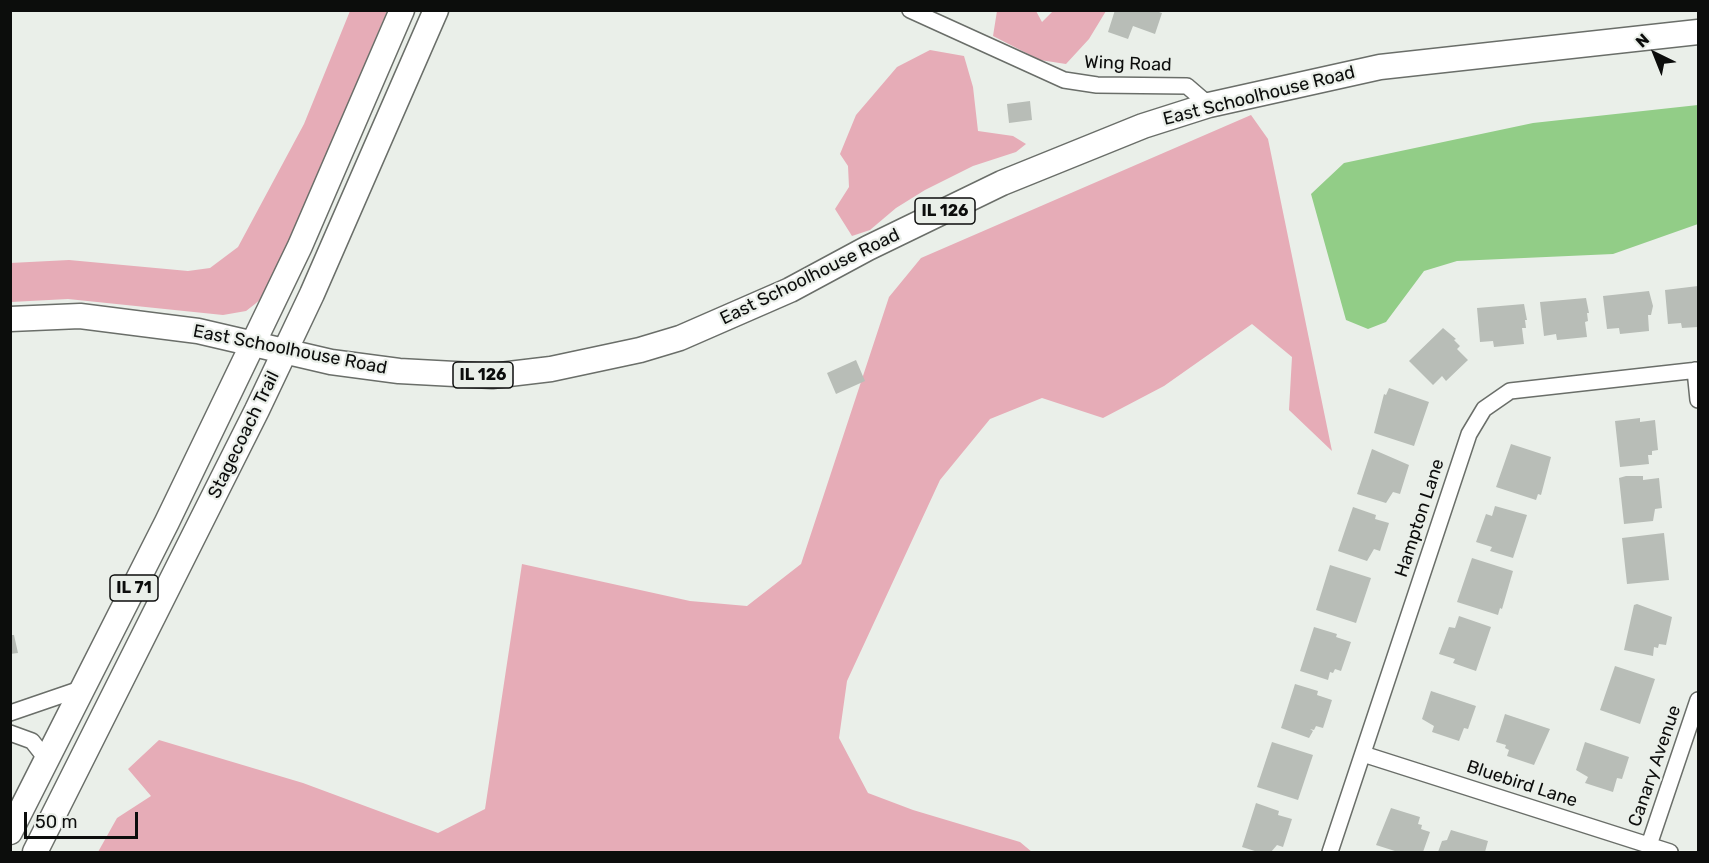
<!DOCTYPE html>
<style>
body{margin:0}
#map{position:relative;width:1709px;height:863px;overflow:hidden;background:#eaefe9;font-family:Rubik,sans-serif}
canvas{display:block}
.frame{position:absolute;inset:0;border:12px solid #0c0d0c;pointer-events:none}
.north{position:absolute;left:1625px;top:24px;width:60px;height:60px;-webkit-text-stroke:4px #eaefe9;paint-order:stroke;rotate:317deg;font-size:16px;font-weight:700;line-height:24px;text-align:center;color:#0c0d0c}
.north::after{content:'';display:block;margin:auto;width:21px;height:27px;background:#0c0d0c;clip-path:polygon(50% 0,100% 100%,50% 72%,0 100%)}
.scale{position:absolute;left:24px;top:812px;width:114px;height:27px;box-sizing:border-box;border:3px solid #0c0d0c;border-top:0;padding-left:8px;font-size:18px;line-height:21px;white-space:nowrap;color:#0c0d0c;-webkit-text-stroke:4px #eaefe9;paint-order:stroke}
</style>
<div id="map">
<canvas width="1709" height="863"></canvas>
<div class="frame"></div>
<div class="north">N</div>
<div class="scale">50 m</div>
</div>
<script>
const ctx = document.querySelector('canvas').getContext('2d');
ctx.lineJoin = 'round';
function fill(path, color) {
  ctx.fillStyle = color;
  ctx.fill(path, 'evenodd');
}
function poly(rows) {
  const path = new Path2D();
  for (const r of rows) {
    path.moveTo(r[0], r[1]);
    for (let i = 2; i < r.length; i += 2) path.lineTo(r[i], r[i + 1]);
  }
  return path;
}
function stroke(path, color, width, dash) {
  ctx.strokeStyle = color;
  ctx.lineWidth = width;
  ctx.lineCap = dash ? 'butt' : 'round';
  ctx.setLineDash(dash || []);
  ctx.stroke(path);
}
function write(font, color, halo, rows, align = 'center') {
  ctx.font = font + ' Rubik,sans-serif';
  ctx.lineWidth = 4.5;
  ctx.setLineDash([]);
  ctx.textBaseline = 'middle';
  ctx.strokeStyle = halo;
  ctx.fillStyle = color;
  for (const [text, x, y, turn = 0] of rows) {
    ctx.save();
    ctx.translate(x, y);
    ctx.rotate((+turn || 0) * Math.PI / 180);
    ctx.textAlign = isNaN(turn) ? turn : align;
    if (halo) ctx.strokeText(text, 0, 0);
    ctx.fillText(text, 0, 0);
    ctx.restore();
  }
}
fill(poly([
 [350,11,387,11,295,230,264,296,255,304,246,311,223,315,68,299,11,302,10,263,69,260,188,271,210,268,238,247,304,124],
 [997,11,1036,11,1042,22,1053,11,1106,11,1089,39,1066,64,1040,60,993,36],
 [930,50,964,56,973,87,978,131,1013,136,1026,144,1016,152,973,166,925,190,896,208,870,230,852,236,835,209,849,187,848,166,840,154,856,115,897,67],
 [1251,115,1268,139,1332,451,1289,410,1292,357,1252,324,1164,386,1103,418,1042,398,990,419,940,480,847,681,839,738,868,793,913,810,1020,842,1032,852,98,852,117,818,151,796,128,769,159,740,303,783,438,833,485,809,522,564,690,601,747,606,801,564,889,297,921,258]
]), '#e6acb7');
fill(poly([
 [1698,105,1698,224,1613,254,1457,261,1424,271,1386,322,1368,329,1346,320,1311,194,1344,163,1533,123]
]), '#92cd87');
fill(poly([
 [1115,10,1153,10,1162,13,1155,34,1133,26,1128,39,1108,32],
 [1030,101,1032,120,1009,123,1007,104],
 [1698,286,1698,327,1682,328,1681,323,1668,324,1665,290],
 [1649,291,1653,306,1651,315,1648,315,1649,331,1620,334,1619,328,1607,329,1603,296],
 [1586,298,1589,313,1587,313,1588,321,1585,322,1587,337,1557,340,1556,334,1544,336,1540,302],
 [1524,304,1527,320,1525,320,1526,328,1522,328,1524,344,1494,347,1493,341,1480,342,1477,308],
 [1443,328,1456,339,1454,340,1460,346,1457,349,1468,360,1446,381,1442,376,1433,385,1409,361],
 [856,360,865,381,836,394,827,373],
 [1389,388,1429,402,1414,446,1374,433,1384,394,1386,395],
 [1640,418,1640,422,1655,420,1658,450,1652,451,1652,455,1648,455,1649,464,1620,467,1615,421],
 [1511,444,1551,457,1541,495,1538,494,1536,500,1496,487],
 [1372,449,1409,465,1400,494,1393,492,1386,503,1357,494],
 [1626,476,1643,476,1643,480,1659,478,1662,508,1655,509,1653,521,1624,524,1619,478],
 [1495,506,1527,515,1513,558,1490,551,1492,547,1476,542,1486,514,1492,516],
 [1353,507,1376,515,1375,519,1389,523,1380,551,1374,549,1367,561,1338,551],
 [1664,533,1669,580,1627,584,1622,538],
 [1472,558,1513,571,1502,609,1500,608,1498,615,1457,602],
 [1330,565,1371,578,1356,623,1316,610],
 [1637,604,1672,617,1666,645,1659,644,1658,648,1654,647,1653,656,1624,650,1634,605],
 [1459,616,1491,627,1476,671,1453,663,1455,659,1439,654,1449,627,1455,628],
 [1314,627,1337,634,1336,637,1351,642,1341,671,1335,669,1333,673,1330,672,1328,680,1300,671],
 [10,635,14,635,18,653,10,654],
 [1615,666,1655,679,1640,724,1600,710],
 [1295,684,1318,691,1317,695,1332,700,1323,728,1316,726,1314,730,1310,729,1313,731,1309,738,1281,728],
 [1431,691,1476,706,1468,729,1464,728,1459,741,1432,732,1434,726,1422,719],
 [1505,714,1550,729,1534,765,1507,756,1509,750,1505,748,1506,745,1496,742],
 [1272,742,1313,755,1298,800,1257,787],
 [1585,742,1629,757,1622,779,1617,778,1613,792,1585,783,1588,777,1576,770],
 [1256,803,1279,811,1278,815,1292,819,1283,847,1277,845,1271,852,1258,852,1242,847],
 [1391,808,1420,817,1418,824,1422,825,1421,829,1430,832,1423,852,1398,852,1376,845],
 [1451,830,1488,841,1485,852,1438,852,1442,841,1447,840]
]), '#b8bdb7');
const minor = poly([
 [910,10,1064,80,1097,85,1187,86,1209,105],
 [1695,370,1698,400],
 [10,713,83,688],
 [10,733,32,741,47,760],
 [1363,754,1670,852],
 [1649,845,1698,700],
 [1330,852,1469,434,1484,409,1510,391,1698,370]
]);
const primary = poly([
 [10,319,80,316,198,331,331,362,399,371,492,376,551,369,640,350,680,338,790,290,868,248,1002,183,1143,126,1209,105,1380,67,1698,32],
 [10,832,167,522,300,246,402,10],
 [35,852,257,410,312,294,436,10]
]);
stroke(minor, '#6a6e69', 18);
stroke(primary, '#6a6e69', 27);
stroke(minor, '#fff', 15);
stroke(primary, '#fff', 24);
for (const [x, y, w] of [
 [945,211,60],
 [483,375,60],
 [134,588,48]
]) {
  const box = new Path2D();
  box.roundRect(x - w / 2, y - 13, w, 26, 4.5);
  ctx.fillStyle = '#eaefe9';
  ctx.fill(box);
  stroke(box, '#0c0d0c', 1.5);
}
write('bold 16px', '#0c0d0c', null, [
 ["IL 126",945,211],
 ["IL 126",483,375],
 ["IL 71",134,588]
]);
write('18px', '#0c0d0c', '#eaefe9', [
 ["Wing Road",1128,64,2],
 ["East Schoolhouse Road",1259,96,-14],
 ["East Schoolhouse Road",810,277,-26],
 ["East Schoolhouse Road",290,350,11],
 ["Stagecoach Trail",244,435,-64],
 ["Hampton Lane",1420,518,-72],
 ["Canary Avenue",1655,766,-71],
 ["Bluebird Lane",1522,784,18]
]);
</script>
